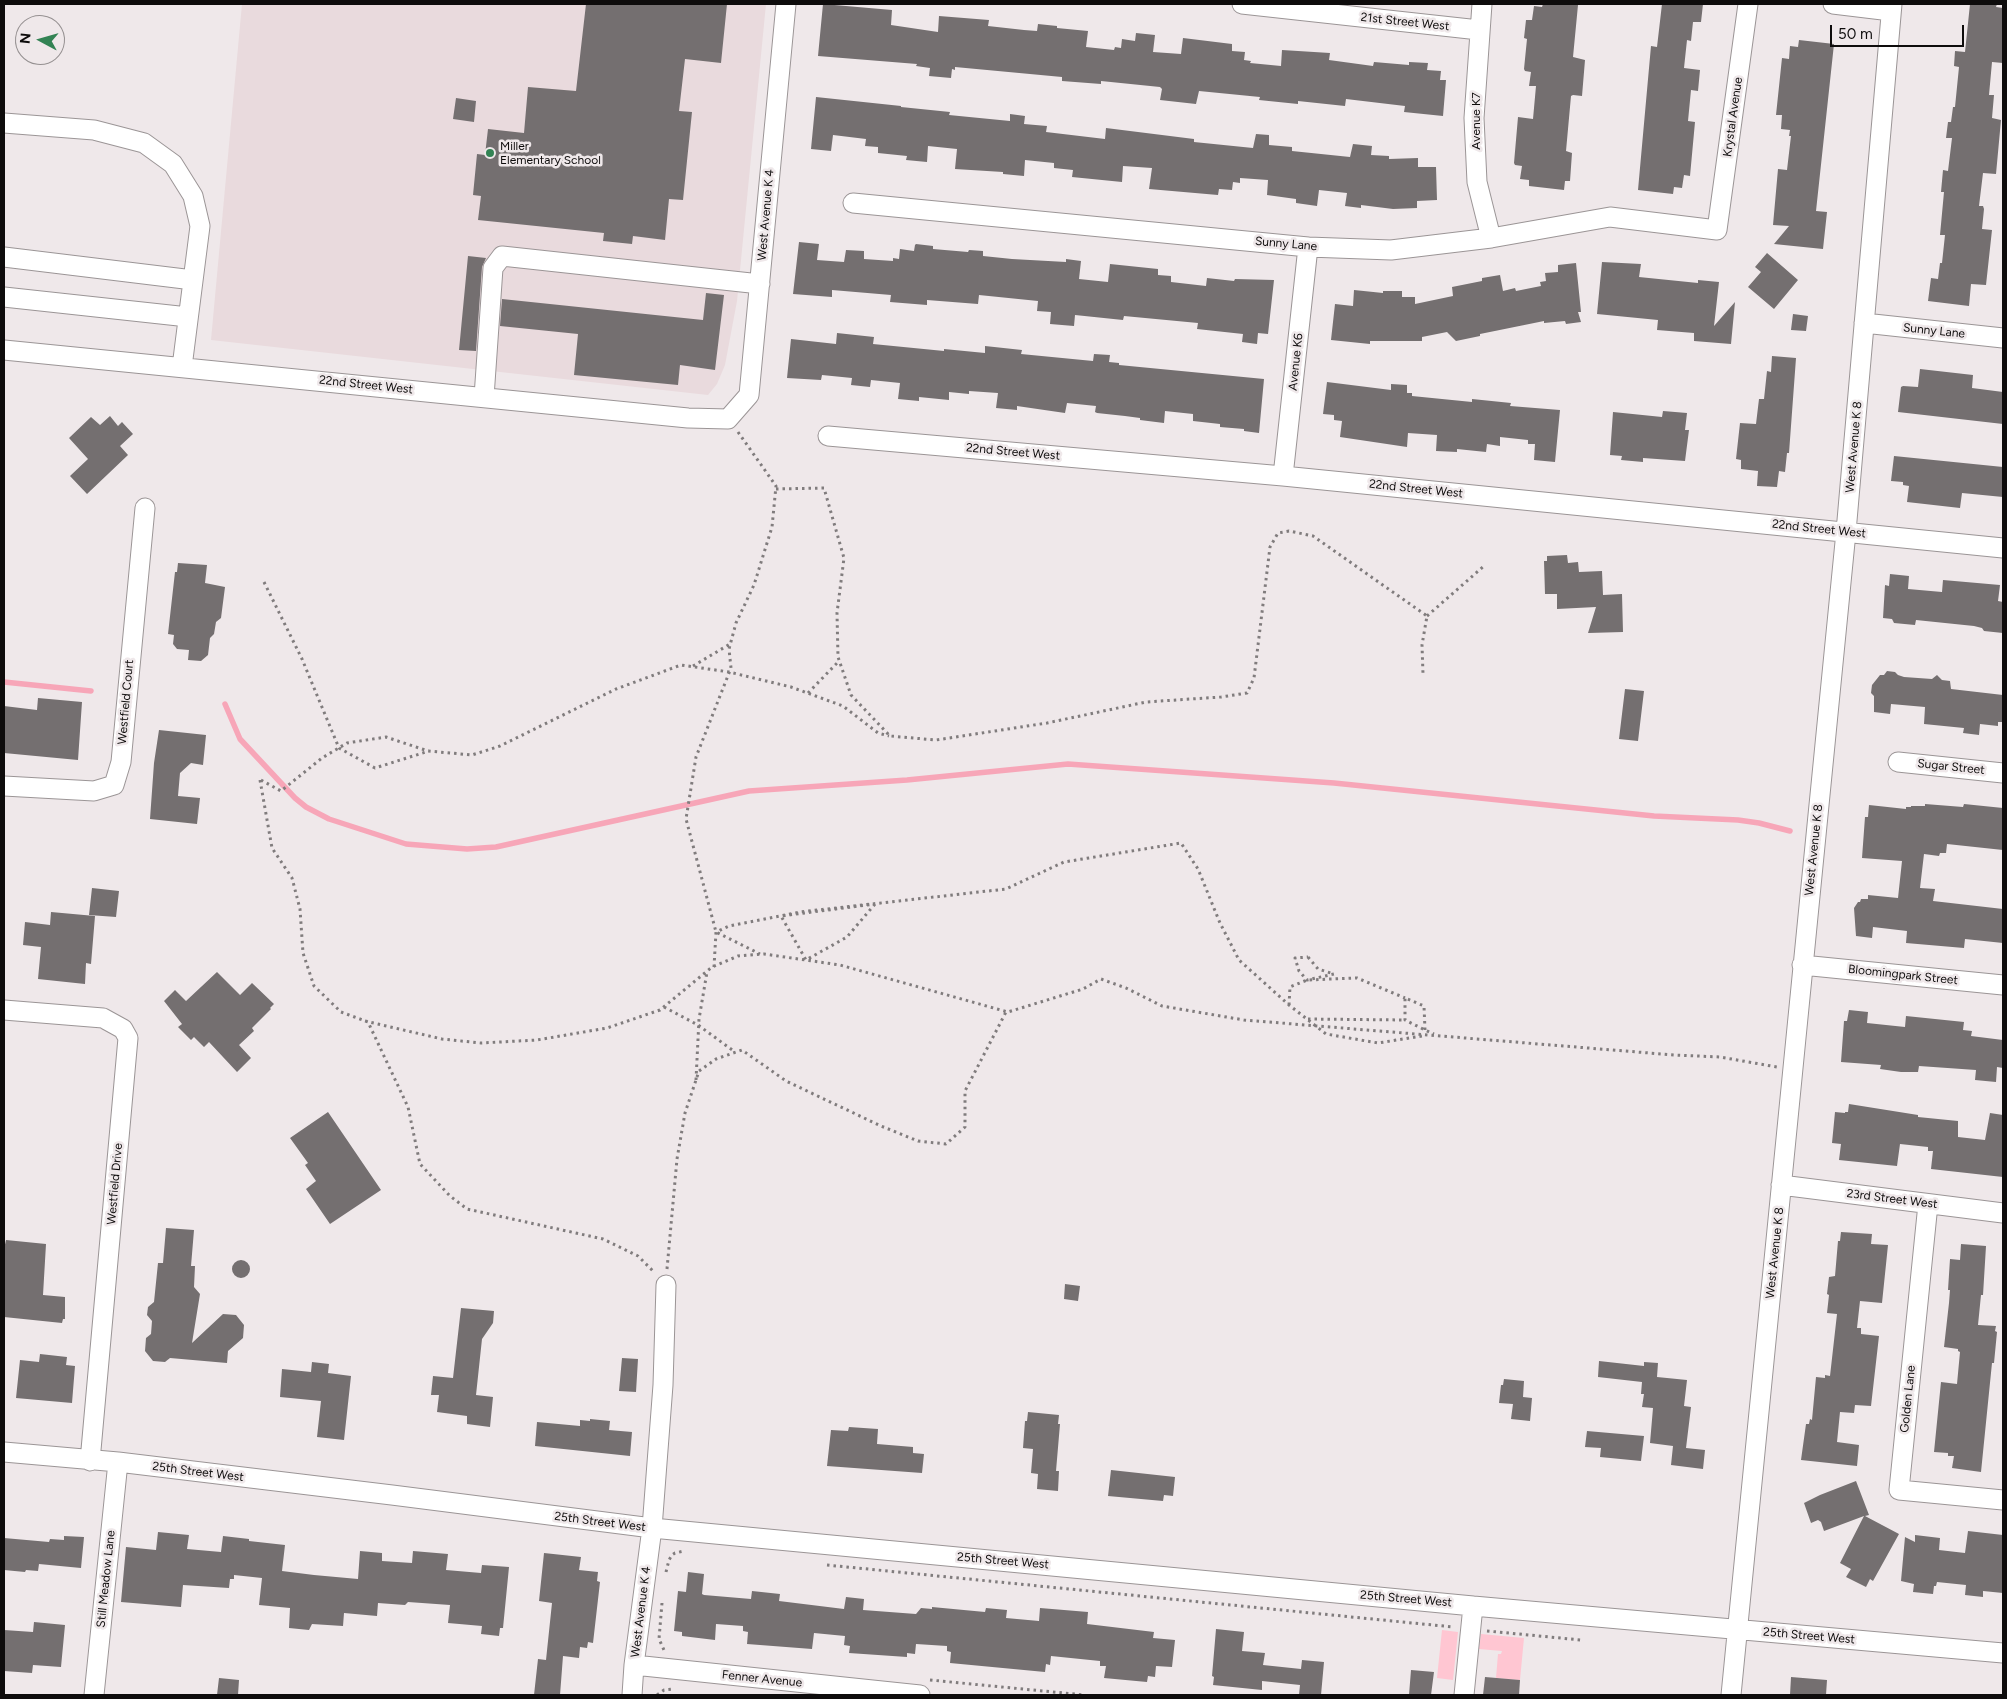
<!DOCTYPE html>
<style>
body{margin:0}
#map{position:relative;width:2007px;height:1699px;overflow:hidden;background:#efe8ea;font-family:Figtree,sans-serif}
canvas{display:block}
.frame{position:absolute;inset:0;border:5px solid #0e0c0c;pointer-events:none}
.north{position:absolute;left:15px;top:15px;width:50px;height:50px;box-sizing:border-box;background:#efe8ea;border:1px solid #959091;border-radius:50%;rotate:276deg;font-size:14px;font-weight:700;line-height:20px;text-align:center;color:#0e0c0c}
.north::after{content:'';display:block;margin:auto;width:18px;height:22px;background:#338354;clip-path:polygon(50% 0,100% 100%,50% 72%,0 100%)}
.scale{position:absolute;left:1830px;top:25px;width:134px;height:22px;box-sizing:border-box;border:2px solid #0e0c0c;border-top:0;padding-left:6px;font-size:15px;line-height:18px;white-space:nowrap;color:#0e0c0c;-webkit-text-stroke:4px #efe8ea;paint-order:stroke}
</style>
<div id="map">
<canvas width="2007" height="1699"></canvas>
<div class="frame"></div>
<div class="north">N</div>
<div class="scale">50 m</div>
</div>
<script>
const ctx = document.querySelector('canvas').getContext('2d');
ctx.lineJoin = 'round';
function fill(path, color) {
  ctx.fillStyle = color;
  ctx.fill(path, 'evenodd');
}
function poly(rows) {
  const path = new Path2D();
  for (const r of rows) {
    if (r.length === 3) {
      path.moveTo(r[0] + r[2], r[1]);
      path.arc(r[0], r[1], r[2], 0, 2 * Math.PI);
      continue;
    }
    path.moveTo(r[0], r[1]);
    for (let i = 2; i < r.length; i += 2) path.lineTo(r[i], r[i + 1]);
  }
  return path;
}
function stroke(path, color, width, dash) {
  ctx.strokeStyle = color;
  ctx.lineWidth = width;
  ctx.lineCap = dash ? 'butt' : 'round';
  ctx.setLineDash(dash || []);
  ctx.stroke(path);
}
function write(font, color, halo, rows, align = 'center') {
  ctx.font = font + ' Figtree,sans-serif';
  ctx.lineWidth = 5;
  ctx.setLineDash([]);
  ctx.textBaseline = 'middle';
  ctx.strokeStyle = halo;
  ctx.fillStyle = color;
  for (const [text, x, y, turn = 0] of rows) {
    ctx.save();
    ctx.translate(x, y);
    ctx.rotate((+turn || 0) * Math.PI / 180);
    ctx.textAlign = isNaN(turn) ? turn : align;
    if (halo) ctx.strokeText(text, 0, 0);
    ctx.fillText(text, 0, 0);
    ctx.restore();
  }
}
fill(poly([
 [242,4,766,4,737,301,725,365,717,384,708,395,211,340]
]), '#e9dadd');
fill(poly([
 [1442,1630,1458,1632,1453,1680,1437,1678],
 [1481,1634,1524,1638,1520,1680,1496,1678,1498,1654,1501,1654,1502,1651,1479,1649]
]), '#ffc6d2');
stroke(poly([
 [4,682,91,691],
 [225,704,240,739,295,798,306,807,329,819,406,844,467,849,496,847,749,791,907,780,1068,764,1334,783,1654,816,1738,820,1759,823,1790,831]
]), '#f7a6b8', 5.5);
fill(poly([
 [586,4,727,4,721,63,685,59,679,111,692,112,683,200,669,199,665,240,633,236,632,244,603,241,604,233,478,220,481,196,473,195,477,154,485,155,488,129,524,133,528,87,576,91],
 [823,4,892,10,891,25,938,32,939,16,989,20,988,26,1024,30,1037,31,1038,24,1057,26,1057,28,1088,31,1086,47,1114,50,1115,47,1121,48,1122,39,1135,41,1136,33,1155,35,1153,52,1181,54,1183,38,1232,44,1232,51,1245,52,1244,60,1251,61,1250,63,1281,66,1282,50,1330,53,1329,60,1373,66,1374,62,1409,65,1409,62,1428,63,1427,70,1441,71,1440,80,1446,80,1443,116,1404,112,1405,106,1346,99,1345,106,1298,101,1298,104,1259,100,1260,97,1199,91,1196,104,1160,100,1162,89,1160,87,1101,81,1101,84,1062,81,1062,77,955,67,955,70,952,69,951,78,929,76,930,68,916,66,917,64,818,56],
 [1543,4,1578,5,1573,57,1585,60,1582,96,1573,95,1571,96,1566,151,1572,153,1570,181,1565,181,1564,190,1529,186,1529,180,1520,179,1522,166,1515,165,1514,163,1518,117,1533,119,1536,86,1529,86,1531,72,1525,71,1524,69,1527,39,1524,38,1526,20,1532,20,1534,6,1542,7],
 [1662,4,1703,4,1701,22,1693,22,1691,41,1687,40,1684,68,1700,70,1698,91,1691,90,1688,121,1695,122,1690,176,1684,175,1682,188,1674,187,1673,194,1638,190,1651,46,1657,47],
 [1970,4,1997,4,1996,7,2003,8,2003,63,1992,62,1989,95,1994,95,1992,118,2001,120,1996,174,1983,173,1979,206,1983,206,1984,209,1982,229,1992,230,1986,285,1971,284,1969,306,1928,301,1931,278,1938,279,1940,263,1942,263,1945,235,1940,235,1944,192,1941,192,1943,170,1948,171,1952,138,1946,138,1948,122,1951,122,1953,107,1955,107,1959,67,1954,66,1955,51,1965,52],
 [1799,40,1834,44,1816,211,1827,212,1823,249,1774,244,1789,226,1773,225,1778,169,1787,170,1791,136,1789,136,1790,130,1781,129,1782,115,1776,115,1782,58,1789,59,1790,46,1798,47],
 [816,97,901,106,901,107,950,112,949,115,1010,121,1010,114,1025,116,1024,124,1047,126,1046,132,1105,139,1106,128,1194,139,1194,142,1253,148,1256,134,1269,135,1269,145,1292,147,1292,151,1350,157,1353,144,1372,146,1371,155,1389,156,1389,159,1418,158,1418,167,1436,167,1437,200,1417,201,1417,208,1393,209,1361,205,1361,208,1345,206,1347,193,1319,190,1317,206,1296,203,1296,199,1267,195,1268,180,1240,178,1240,183,1233,182,1232,190,1219,189,1218,195,1149,189,1152,168,1123,166,1122,182,1072,177,1073,170,1054,168,1054,163,1025,160,1024,176,1003,174,1003,172,955,169,957,149,928,146,927,162,906,160,907,156,878,153,878,147,865,146,866,139,833,135,831,151,811,149],
 [456,98,476,101,474,122,453,119],
 [799,242,819,244,817,260,844,262,846,250,864,251,864,259,893,261,893,258,899,259,900,249,914,251,915,245,916,244,933,246,933,249,968,252,969,250,983,251,983,256,1012,259,1066,262,1066,259,1081,261,1079,279,1108,282,1110,264,1158,269,1158,275,1171,276,1171,282,1206,286,1207,278,1234,281,1235,279,1274,280,1268,334,1258,333,1257,344,1242,342,1243,334,1197,329,1198,323,1124,316,1123,320,1075,315,1074,326,1050,324,1051,312,1037,311,1038,301,979,295,978,304,927,300,927,305,890,302,891,295,832,290,832,297,793,294],
 [1767,253,1798,280,1774,309,1748,287,1761,272,1755,267],
 [468,256,486,258,482,267,476,351,459,350],
 [1602,262,1641,264,1639,277,1698,283,1698,280,1719,282,1714,326,1735,302,1731,344,1694,341,1694,333,1657,330,1658,320,1597,314],
 [1576,263,1581,312,1578,312,1581,322,1566,324,1565,321,1544,323,1544,321,1480,334,1480,336,1456,341,1447,332,1422,337,1422,341,1370,341,1370,344,1331,340,1335,304,1353,306,1354,290,1383,293,1383,291,1402,291,1402,297,1415,297,1415,304,1453,296,1452,287,1482,281,1482,278,1500,275,1503,291,1515,288,1516,291,1541,286,1540,282,1546,281,1545,273,1558,272,1558,265],
 [706,293,724,295,715,370,680,365,678,385,574,375,578,334,500,326,502,299,703,320],
 [1793,314,1808,316,1806,331,1791,330],
 [837,333,874,337,873,344,944,351,944,349,985,353,985,346,1022,350,1021,354,1093,361,1094,354,1110,355,1109,362,1119,363,1119,365,1264,379,1259,433,1244,431,1244,429,1220,427,1220,424,1193,421,1193,414,1165,411,1164,423,1140,420,1140,418,1125,416,1097,413,1095,412,1096,406,1067,403,1065,413,1017,406,1017,410,996,408,998,393,969,391,969,394,949,392,949,400,919,397,919,401,898,399,900,383,871,380,870,387,851,385,852,378,822,375,821,380,787,378,791,339,836,344],
 [1772,356,1796,358,1789,453,1787,453,1785,472,1779,471,1777,487,1757,486,1758,471,1741,469,1741,460,1736,459,1740,423,1756,424,1759,399,1764,399,1767,371,1771,372],
 [1920,369,1973,375,1972,388,2003,392,2003,424,1898,412,1901,387,1903,386,1918,387],
 [1327,382,1391,390,1391,384,1407,385,1407,393,1412,393,1412,396,1472,402,1472,399,1511,403,1510,406,1560,410,1555,462,1534,460,1535,444,1528,444,1528,440,1500,437,1500,446,1487,444,1486,452,1457,449,1457,452,1436,451,1437,435,1408,433,1407,447,1340,437,1342,421,1334,420,1334,415,1323,414],
 [1663,411,1687,413,1685,430,1689,430,1685,461,1643,458,1643,462,1621,460,1622,456,1610,455,1613,412,1662,417],
 [110,416,118,426,122,422,133,434,120,446,128,455,87,494,70,476,88,459,69,438,91,417,100,425],
 [1894,456,2003,467,2003,497,1962,493,1960,508,1907,502,1909,486,1903,485,1903,482,1891,481],
 [1567,555,1568,563,1578,562,1579,572,1602,571,1603,595,1622,594,1623,632,1588,633,1596,607,1557,609,1557,594,1545,594,1544,561,1547,561,1547,556],
 [178,563,207,565,205,583,225,587,221,618,216,622,214,634,210,638,208,655,201,661,188,660,189,650,177,649,173,644,174,635,168,634,175,572,177,572],
 [1890,574,1909,576,1908,589,1942,592,1943,580,2000,585,1998,601,2003,602,2003,633,1984,631,1982,628,1974,626,1916,620,1915,625,1894,623,1892,619,1883,618,1885,585,1889,586],
 [1887,671,1895,672,1898,675,1904,677,1932,679,1937,675,1942,680,1950,681,1951,689,2003,695,2003,722,1998,722,1998,726,1980,724,1979,735,1963,733,1964,728,1924,724,1925,707,1891,704,1890,714,1874,712,1874,696,1871,693,1872,685,1880,675,1884,675],
 [1625,689,1644,691,1638,741,1619,739],
 [38,698,82,702,78,760,4,753,4,706,37,710],
 [159,730,206,735,203,765,191,763,180,773,178,796,200,798,197,824,150,819,154,763],
 [1925,804,1963,807,1964,804,2003,808,2003,850,1947,844,1946,853,1940,853,1939,856,1924,854,1920,888,1935,889,1933,901,2003,909,2003,943,1965,939,1964,948,1906,943,1907,931,1873,927,1872,938,1856,936,1854,908,1858,902,1860,902,1861,899,1868,899,1868,895,1898,898,1902,861,1862,858,1865,817,1868,817,1869,805,1906,809,1906,807,1911,807,1911,806,1925,806],
 [92,888,119,891,116,917,89,915],
 [51,912,95,916,91,964,86,963,85,984,38,979,41,947,23,945,25,922,50,925],
 [217,972,240,995,252,983,274,1004,270,1008,271,1009,252,1028,254,1031,239,1045,251,1058,237,1072,209,1042,204,1047,194,1037,191,1040,178,1027,182,1024,164,1001,175,990,186,1001],
 [1849,1010,1868,1012,1867,1023,1905,1027,1906,1016,1964,1022,1963,1030,1972,1031,1971,1036,2003,1040,2003,1068,1997,1067,1996,1082,1975,1080,1976,1070,1919,1066,1918,1072,1901,1072,1880,1069,1881,1065,1841,1062,1844,1021,1847,1021],
 [1849,1104,1918,1115,1918,1117,1958,1121,1958,1137,1985,1140,1990,1113,2003,1115,2003,1177,1931,1169,1933,1151,1928,1151,1928,1147,1900,1144,1897,1166,1839,1160,1841,1144,1832,1143,1835,1112,1845,1113,1845,1112,1848,1112],
 [328,1112,381,1190,330,1224,306,1189,316,1181,305,1165,308,1163,290,1138],
 [166,1228,194,1230,191,1266,195,1266,194,1287,200,1294,192,1343,223,1314,236,1315,244,1325,243,1338,228,1351,227,1363,170,1358,165,1362,153,1361,145,1351,146,1338,151,1334,152,1321,147,1315,148,1307,154,1302,158,1263,163,1263],
 [1841,1232,1872,1234,1871,1244,1888,1245,1882,1303,1860,1301,1857,1328,1861,1328,1861,1334,1879,1336,1871,1406,1855,1405,1854,1413,1840,1412,1837,1442,1859,1445,1857,1466,1801,1460,1806,1424,1809,1424,1810,1419,1812,1420,1816,1377,1825,1378,1825,1375,1830,1376,1837,1314,1827,1313,1829,1295,1827,1294,1829,1277,1835,1276,1838,1241,1840,1241],
 [6,1240,46,1244,43,1295,65,1297,65,1319,63,1319,62,1323,4,1317,4,1249],
 [1961,1244,1986,1246,1983,1295,1981,1295,1978,1325,1996,1326,1995,1331,1997,1332,1994,1363,1992,1363,1981,1472,1952,1468,1954,1456,1948,1456,1948,1453,1934,1452,1941,1382,1957,1384,1960,1352,1958,1351,1958,1349,1944,1347,1949,1303,1950,1290,1948,1290,1950,1259,1960,1260],
 [241,1269,9],
 [1065,1284,1080,1286,1078,1301,1064,1299],
 [461,1308,494,1311,493,1323,482,1339,476,1395,493,1397,490,1427,467,1424,467,1416,437,1412,439,1395,431,1395,433,1376,453,1378],
 [40,1354,67,1357,66,1365,75,1366,72,1403,16,1398,20,1360,39,1362],
 [622,1358,638,1359,636,1392,619,1391],
 [1599,1361,1644,1366,1644,1362,1658,1363,1657,1377,1687,1380,1684,1406,1691,1407,1686,1448,1705,1450,1703,1469,1671,1465,1673,1446,1650,1443,1653,1408,1642,1407,1644,1394,1641,1394,1642,1382,1598,1377],
 [312,1362,329,1364,328,1373,351,1376,344,1440,317,1437,321,1401,280,1397,282,1369,311,1372],
 [1504,1379,1524,1381,1523,1397,1532,1398,1530,1421,1511,1419,1513,1404,1499,1403,1501,1385,1503,1385],
 [1028,1412,1059,1415,1058,1424,1060,1424,1056,1471,1059,1471,1058,1491,1037,1489,1038,1474,1031,1473,1033,1449,1023,1448,1025,1421,1027,1421],
 [590,1419,610,1421,609,1430,632,1432,630,1456,535,1446,537,1422,580,1426,580,1420,590,1421],
 [849,1427,878,1429,877,1444,913,1447,913,1453,924,1454,922,1473,827,1466,831,1430,848,1431],
 [1587,1431,1644,1436,1641,1461,1600,1457,1601,1448,1585,1447],
 [1111,1470,1175,1477,1173,1496,1164,1495,1163,1501,1108,1496],
 [1856,1481,1869,1515,1865,1516,1899,1534,1873,1581,1870,1579,1866,1587,1846,1577,1851,1569,1840,1563,1864,1516,1824,1531,1821,1522,1818,1520,1811,1523,1804,1503,1820,1495],
 [1968,1531,2003,1535,2003,1593,1983,1591,1983,1597,1965,1595,1966,1585,1937,1582,1936,1586,1934,1586,1933,1594,1913,1592,1914,1584,1901,1581,1905,1537,1915,1542,1915,1535,1940,1538,1939,1550,1965,1553],
 [158,1532,189,1535,187,1549,221,1552,223,1536,249,1539,249,1541,285,1545,282,1571,314,1575,358,1579,360,1551,382,1553,382,1561,412,1563,413,1551,448,1554,446,1570,481,1573,482,1565,509,1567,503,1628,500,1628,499,1636,481,1634,482,1626,448,1623,450,1605,408,1602,405,1605,378,1603,377,1616,344,1613,343,1626,312,1624,309,1630,289,1628,290,1608,259,1605,262,1578,234,1575,234,1579,230,1579,229,1588,183,1585,181,1607,121,1602,126,1547,156,1550],
 [64,1536,84,1537,81,1568,39,1564,38,1571,26,1570,25,1572,4,1570,4,1538,49,1542,50,1539,64,1540],
 [544,1553,581,1557,579,1570,598,1572,597,1581,600,1582,593,1643,588,1642,587,1648,580,1647,579,1658,563,1656,560,1695,534,1695,538,1659,546,1660,552,1603,539,1601],
 [688,1572,704,1574,702,1594,704,1595,751,1599,752,1591,780,1594,779,1601,844,1609,846,1597,864,1599,863,1610,916,1614,921,1608,932,1609,932,1607,985,1612,986,1608,1007,1610,1006,1618,1039,1621,1040,1608,1088,1612,1087,1624,1154,1632,1153,1638,1175,1640,1172,1667,1156,1666,1155,1677,1148,1676,1147,1682,1104,1678,1106,1666,1100,1666,1100,1661,1051,1656,1050,1665,1046,1664,1045,1672,950,1663,951,1652,947,1651,947,1646,916,1644,915,1654,907,1653,907,1657,849,1653,850,1646,844,1645,845,1636,814,1633,812,1649,747,1644,748,1632,743,1631,743,1626,716,1624,715,1640,682,1636,682,1632,674,1631,678,1591,686,1592],
 [34,1622,65,1625,61,1667,33,1665,32,1673,4,1671,4,1630,33,1632],
 [1216,1629,1244,1632,1242,1651,1265,1653,1263,1665,1301,1669,1302,1660,1324,1662,1321,1695,1299,1695,1300,1685,1262,1681,1262,1690,1213,1685,1214,1677,1212,1676],
 [1411,1670,1434,1672,1431,1695,1409,1695],
 [1485,1677,1520,1680,1519,1695,1483,1695],
 [1791,1677,1827,1680,1826,1695,1790,1695],
 [219,1678,239,1680,238,1695,217,1695]
]), '#746f70');
const minor = poly([
 [1242,4,1479,30],
 [1482,4,1474,118,1477,182,1491,238],
 [1833,4,1891,11],
 [4,123,94,130,144,143,173,164,193,196,200,226,182,367],
 [853,203,1308,247,1391,250,1491,238,1610,217,1717,230,1748,4],
 [4,257,193,280],
 [4,297,188,317],
 [1864,323,2003,338],
 [4,350,688,418,728,419,749,395,786,4],
 [484,397,493,268,502,256,760,284],
 [828,436,1283,476,2003,548],
 [1283,476,1308,247],
 [1898,762,2003,773],
 [4,786,94,791,114,785,121,762,145,508],
 [1802,965,2003,985],
 [4,1010,103,1018,123,1029,128,1038,90,1461],
 [1781,1185,2003,1213],
 [1928,1204,1899,1490,2003,1500],
 [4,1452,118,1462,392,1495,652,1528,1473,1606,2003,1653],
 [634,1665,920,1695],
 [94,1695,118,1462],
 [632,1695,634,1665,652,1528,663,1385,666,1285],
 [1464,1695,1473,1606],
 [1731,1695,1846,532,1892,4]
]);
stroke(minor, '#9b9596', 21);
stroke(poly([
 [738,432,776,486,772,527,754,585,736,623,729,649,731,668,696,757,686,819,716,932,760,954],
 [776,489,824,488,844,558,837,613,838,657,851,695,890,736,936,740,1047,723,1146,702,1221,697,1247,693,1254,678,1270,547,1278,533,1289,531,1313,536,1427,616,1422,645,1423,674],
 [264,582,302,659,339,748,375,768,429,751],
 [1427,616,1484,566],
 [693,666,730,644],
 [808,693,839,661],
 [260,780,272,848,292,878,300,909,303,953,314,986,341,1012,368,1022,408,1107,420,1164,450,1196,467,1209,603,1239,638,1256,655,1273],
 [261,780,281,791,322,758,347,743,386,737,428,751,472,755,500,746,616,689,681,665,729,672,791,687,843,706,878,733,889,736],
 [875,904,847,937,806,960,781,916,875,904],
 [1308,957,1318,969,1334,974,1307,980,1299,971,1295,958,1308,957],
 [714,967,716,932,729,926,800,912,1006,889,1064,862,1181,843,1198,869,1220,923,1239,960,1289,1005,1326,1034,1378,1043,1422,1036],
 [1289,1005,1290,987,1307,980,1357,978,1405,998],
 [664,1007,698,1025,735,1052],
 [1308,1019,1405,1020],
 [365,1021,442,1039,481,1043,537,1040,607,1028,660,1010,712,967,738,956,764,954,840,965,1008,1012,1083,989,1101,979,1126,988,1162,1006,1244,1020,1674,1055,1720,1057,1777,1067],
 [1425,1030,1424,1006,1405,998,1405,1020,1425,1030,1434,1034],
 [696,1080,699,1019,707,972],
 [667,1269,677,1159,685,1113,699,1071,716,1059,742,1050,786,1081,881,1126,918,1141,946,1144,965,1127,965,1091,1006,1012],
 [827,1565,1453,1627],
 [666,1572,669,1560,672,1555,675,1553,684,1551],
 [662,1603,659,1639,664,1650],
 [1487,1631,1581,1640],
 [930,1680,1085,1695],
 [657,1695,664,1690,674,1689]
]), '#807c7d', 3, [2.5, 4]);
stroke(minor, '#fff', 19);
for (const [x, y, r, color] of [
 [490,153,5,"#338354"]
]) {
  const dot = new Path2D();
  dot.arc(x, y, r, 0, 2 * Math.PI);
  ctx.fillStyle = color;
  ctx.fill(dot);
  stroke(dot, '#efe8ea', 2);
}
write('12px', '#0e0c0c', '#efe8ea', [
 ["21st Street West",1405,22,6],
 ["Krystal Avenue",1733,117,-82],
 ["Avenue K7",1476,121,-90],
 ["West Avenue K 4",766,215,-85],
 ["Sunny Lane",1286,244,5],
 ["Sunny Lane",1934,331,6],
 ["Avenue K6",1296,362,-84],
 ["22nd Street West",366,385,6],
 ["West Avenue K 8",1854,447,-85],
 ["22nd Street West",1013,452,5],
 ["22nd Street West",1416,489,6],
 ["22nd Street West",1819,529,6],
 ["Westfield Court",126,702,-85],
 ["Sugar Street",1951,767,6],
 ["West Avenue K 8",1814,850,-84],
 ["Bloomingpark Street",1903,975,6],
 ["Westfield Drive",115,1184,-85],
 ["23rd Street West",1892,1199,7],
 ["West Avenue K 8",1775,1253,-84],
 ["Golden Lane",1908,1399,-84],
 ["25th Street West",198,1472,7],
 ["25th Street West",600,1522,7],
 ["25th Street West",1003,1561,5],
 ["Still Meadow Lane",106,1579,-84],
 ["25th Street West",1406,1599,5],
 ["West Avenue K 4",641,1612,-83],
 ["25th Street West",1809,1636,5],
 ["Fenner Avenue",762,1679,6]
]);
write('12px', '#0e0c0c', '#efe8ea', [
 ["Miller",500,146],
 ["Elementary School",500,160]
], 'left');
</script>
